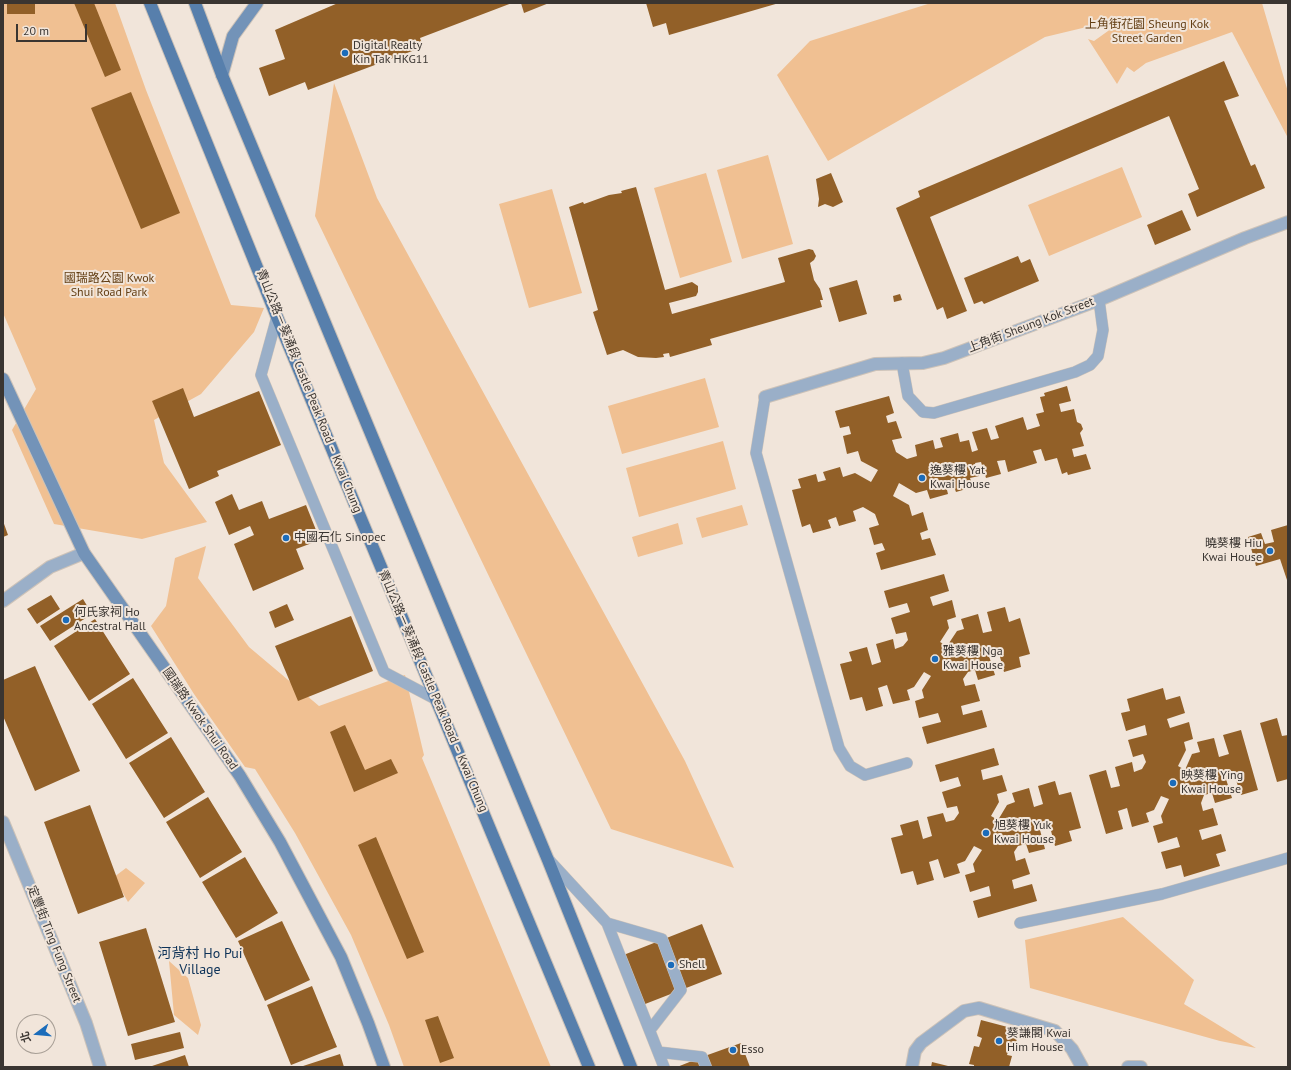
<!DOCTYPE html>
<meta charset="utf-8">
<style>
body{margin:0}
#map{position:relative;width:1291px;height:1070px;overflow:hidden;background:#f1e5da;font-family:"PT Sans","Noto Sans TC",sans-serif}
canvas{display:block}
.frame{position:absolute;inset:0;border:4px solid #3a3531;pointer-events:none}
.north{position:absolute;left:16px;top:1014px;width:40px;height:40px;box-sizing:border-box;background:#f1e5da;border:1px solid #a89f96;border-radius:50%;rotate:254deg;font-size:11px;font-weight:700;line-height:16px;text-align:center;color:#3a3531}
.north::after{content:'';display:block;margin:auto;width:14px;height:18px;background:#1b6cba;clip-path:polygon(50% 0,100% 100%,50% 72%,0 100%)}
.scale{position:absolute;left:16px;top:24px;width:71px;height:18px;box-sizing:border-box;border:2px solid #3a3531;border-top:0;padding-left:5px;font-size:12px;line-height:14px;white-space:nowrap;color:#3a3531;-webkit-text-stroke:3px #f1e5da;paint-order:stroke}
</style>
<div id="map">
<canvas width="1291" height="1070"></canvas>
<div class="frame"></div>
<div class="north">北</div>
<div class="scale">20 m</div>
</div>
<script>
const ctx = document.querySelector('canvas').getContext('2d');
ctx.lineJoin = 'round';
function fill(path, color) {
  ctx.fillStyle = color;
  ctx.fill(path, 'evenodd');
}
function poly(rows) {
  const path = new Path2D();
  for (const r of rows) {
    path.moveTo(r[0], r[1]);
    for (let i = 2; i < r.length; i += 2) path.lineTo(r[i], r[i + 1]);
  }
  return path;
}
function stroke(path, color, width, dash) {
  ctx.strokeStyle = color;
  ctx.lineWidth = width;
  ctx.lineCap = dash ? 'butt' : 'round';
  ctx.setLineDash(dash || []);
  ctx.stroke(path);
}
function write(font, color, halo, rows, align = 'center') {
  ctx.font = font + ' "PT Sans","Noto Sans TC",sans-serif';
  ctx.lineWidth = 4;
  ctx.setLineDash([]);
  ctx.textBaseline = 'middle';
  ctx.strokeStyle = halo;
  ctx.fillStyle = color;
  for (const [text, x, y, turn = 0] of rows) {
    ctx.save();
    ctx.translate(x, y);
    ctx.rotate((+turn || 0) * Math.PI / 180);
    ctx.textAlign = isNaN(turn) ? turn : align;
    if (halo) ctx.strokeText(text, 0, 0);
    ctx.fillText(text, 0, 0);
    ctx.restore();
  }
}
fill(poly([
 [3,3,115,3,146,90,231,305,264,308,254,332,201,394,154,420,164,463,207,522,142,539,54,524,12,430,36,389,3,313],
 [931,3,1262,3,1288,92,1288,138,1232,32,1146,63,1134,72,1127,67,1117,84,1088,39,1094,41,1108,31,1120,19,1045,37,828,161,777,75,810,41],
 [334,83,377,198,685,761,734,868,611,829,315,216],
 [768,155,793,244,742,259,717,170],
 [1122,167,1142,217,1049,256,1028,205],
 [706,173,732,262,680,278,654,188],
 [552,189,582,293,529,308,499,204],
 [705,378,719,427,622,454,608,406],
 [723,441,736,489,639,517,626,468],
 [742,505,748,525,702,538,696,518],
 [678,523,683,544,638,557,632,537],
 [206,546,198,578,249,647,319,706,405,675,424,755,422,758,551,1067,404,1067,389,1025,351,935,295,833,255,769,245,767,194,694,151,626,166,606,175,558],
 [126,868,145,883,128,902,114,877],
 [1123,917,1194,980,1184,1004,1256,1048,1220,1041,1030,988,1025,940],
 [169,961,188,978,201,1025,198,1035,174,1015]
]), '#f0c092');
fill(poly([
 [7,3,35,3,35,14,7,14],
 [74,3,94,3,121,70,105,77],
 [338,3,512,3,420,38,423,47,308,90,305,82,269,96,259,68,285,59,275,30],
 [521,3,549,3,524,13],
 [646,3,779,3,669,35,666,23,653,27],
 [1224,61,1239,96,1224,101,1251,166,1255,164,1265,188,1197,217,1188,194,1199,189,1169,116,930,217,967,311,947,319,943,307,937,310,896,208,920,197,918,191],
 [131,92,180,213,141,229,91,108],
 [831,173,843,202,833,207,825,204,818,207,819,199,816,179],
 [636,187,665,290,692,282,698,286,698,292,696,296,669,303,672,314,785,282,778,258,809,249,813,250,816,256,814,260,810,263,814,280,820,289,823,300,820,300,822,307,710,339,712,345,670,357,669,353,663,354,664,357,656,358,638,357,623,350,607,355,593,312,598,310,569,207,583,202,584,204,609,195,622,193,621,191],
 [1182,210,1191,230,1155,245,1147,225],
 [1018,256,1021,263,1030,259,1039,281,984,304,982,301,974,304,964,278],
 [857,280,867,314,839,322,829,288],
 [900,294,902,300,894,302,893,296],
 [1067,386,1071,401,1059,404,1061,412,1074,409,1077,422,1081,424,1083,429,1080,433,1084,446,1072,449,1074,457,1086,454,1091,469,1068,475,1067,472,1062,474,1057,458,1045,461,1041,449,1033,451,1037,463,1008,472,1005,460,997,461,1001,474,986,478,981,462,975,463,979,476,970,478,973,487,956,492,953,484,946,486,948,494,930,499,927,490,916,493,899,483,893,496,909,505,912,516,923,512,928,530,920,533,922,540,930,538,936,555,881,570,876,553,885,550,882,543,874,545,869,528,879,525,875,514,863,507,853,511,856,521,839,526,836,517,828,520,831,528,813,533,810,524,802,527,792,490,801,488,798,479,816,474,818,482,826,480,823,472,840,467,843,477,855,473,871,482,878,470,861,461,858,451,847,454,843,436,851,434,849,426,840,428,835,411,889,396,894,413,886,416,888,423,896,421,902,438,892,440,896,452,907,459,917,456,915,445,933,440,935,449,943,447,940,438,958,433,960,442,969,440,972,452,978,450,972,432,987,428,991,440,999,438,995,426,1023,417,1027,430,1040,426,1036,414,1044,412,1040,397,1045,396,1044,393],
 [183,388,194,417,259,391,281,445,217,471,219,476,189,489,152,401],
 [232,494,239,510,262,501,269,519,306,505,320,540,296,549,304,569,253,591,234,544,254,535,250,526,229,535,215,502],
 [3,521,8,535,3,537],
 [1288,525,1288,580,1287,580,1280,559,1256,566,1248,537,1261,533,1265,544,1274,542,1271,530],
 [944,574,949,591,930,597,933,606,952,600,956,617,947,620,949,628,940,642,947,646,957,631,964,629,961,619,978,614,983,633,992,631,987,612,1005,607,1009,622,1020,618,1030,654,1019,657,1021,667,1004,672,999,653,989,656,995,675,978,680,975,670,968,672,963,679,965,686,975,684,980,701,961,706,963,715,982,710,987,727,927,744,922,727,941,722,938,713,919,718,915,701,924,698,922,690,931,676,924,672,914,687,907,690,910,700,893,704,887,685,878,688,883,706,866,711,862,697,850,700,840,664,852,661,849,652,867,647,872,665,881,662,876,644,893,639,895,649,903,646,908,640,906,632,896,634,891,618,910,612,907,603,889,608,884,591],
 [51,595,60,609,37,624,27,609],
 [83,599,92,614,50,641,40,626],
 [287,604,294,620,275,628,269,612],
 [351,616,373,671,298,701,275,646],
 [95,619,130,674,89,701,54,646],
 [35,666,80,771,35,791,3,716,3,680],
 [133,678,168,733,126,759,92,704],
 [1163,688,1166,700,1180,696,1185,713,1167,719,1170,728,1189,722,1193,739,1184,742,1186,750,1178,766,1185,770,1192,754,1200,752,1197,742,1214,738,1219,757,1229,754,1223,735,1241,730,1258,790,1241,795,1235,777,1226,779,1232,798,1215,803,1212,793,1204,795,1201,803,1203,811,1213,808,1218,825,1199,830,1202,840,1221,834,1226,851,1216,854,1220,866,1184,877,1181,865,1166,869,1161,852,1180,847,1177,837,1158,843,1153,826,1163,823,1161,816,1169,799,1161,796,1154,810,1146,813,1149,822,1132,827,1127,808,1118,811,1123,829,1106,834,1089,775,1106,770,1111,788,1120,786,1115,767,1132,762,1134,772,1142,769,1146,762,1143,754,1133,757,1128,740,1147,735,1145,725,1126,731,1121,713,1130,711,1127,699],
 [1277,718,1282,736,1288,735,1288,779,1277,782,1260,723],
 [345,725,365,770,391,759,398,773,354,792,330,732],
 [171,737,205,792,164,818,129,763],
 [994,748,999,765,981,770,983,780,1002,775,1007,791,997,794,999,802,991,816,998,820,1007,805,1015,802,1012,793,1029,788,1034,807,1043,804,1038,786,1055,781,1059,795,1071,792,1081,828,1069,831,1072,841,1055,846,1050,827,1040,830,1045,849,1029,853,1026,844,1018,846,1014,852,1016,861,1025,858,1030,874,1012,880,1014,889,1032,884,1037,901,978,918,973,901,991,896,989,886,970,892,965,875,975,872,973,864,982,850,974,846,965,861,957,864,960,873,944,878,938,859,929,862,934,880,917,885,913,871,901,874,891,838,903,835,900,825,918,820,923,839,932,836,927,817,943,813,946,822,954,820,959,813,957,806,947,808,942,792,961,786,958,777,940,782,935,765],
 [208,797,242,852,200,878,166,822],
 [90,805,124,897,78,914,44,822],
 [376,837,424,952,407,959,358,845],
 [245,857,278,913,236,938,202,882],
 [282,921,310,980,265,1001,238,941],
 [702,924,722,974,640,1006,621,956],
 [146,928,175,1022,128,1036,99,942],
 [312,986,337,1047,291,1065,267,1005],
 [438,1016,454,1058,440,1063,425,1020],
 [981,1020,1019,1030,1015,1047,1010,1045,1007,1055,1012,1056,1009,1067,974,1067,974,1065,969,1064,974,1046,979,1047,982,1038,977,1036],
 [180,1032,184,1048,135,1060,131,1044],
 [741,1043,750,1067,677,1067,702,1057],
 [340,1054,344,1067,300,1067],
 [185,1055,189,1067,149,1067],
 [932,1062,948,1066,948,1067,931,1067]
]), '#926028');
const lane = poly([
 [277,317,261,375,384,672,437,700],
 [902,363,908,396,923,412,934,413,1075,372,1090,365,1098,356,1103,330,1099,300],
 [765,397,756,453,839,748,850,766,865,775,907,763],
 [549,860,607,923,664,1067],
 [607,923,662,939,681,990,650,1030],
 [1020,923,1162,894,1288,858],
 [658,1052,702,1057,706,1067]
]);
const street = poly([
 [765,397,875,364,923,363,944,358,1099,300,1245,238,1288,222],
 [3,601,50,567,84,553],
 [3,822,86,1023,100,1067],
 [912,1067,915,1051,921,1043,964,1011,979,1008,1055,1031,1072,1049,1082,1067],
 [1128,1067,1141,1067]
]);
const secondary = poly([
 [222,75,233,36,257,3],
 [3,379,84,553,240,776,280,842,341,957,368,1023,384,1067]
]);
const primary = poly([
 [150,3,277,317,589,1067],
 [195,3,222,75,548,860,631,1067]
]);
stroke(lane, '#ccc2b8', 12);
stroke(street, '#ccc2b8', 14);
stroke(secondary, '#ccc2b8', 14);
stroke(primary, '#ccc2b8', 14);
stroke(lane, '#9aafc8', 11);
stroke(street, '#9aafc8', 12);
stroke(secondary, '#7393b8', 12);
stroke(primary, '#577fac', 12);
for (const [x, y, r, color] of [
 [345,53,4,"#1b6cba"],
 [922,478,4,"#1b6cba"],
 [286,538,4,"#1b6cba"],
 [1270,551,4,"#1b6cba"],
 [66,620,4,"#1b6cba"],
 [935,659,4,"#1b6cba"],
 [1173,783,4,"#1b6cba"],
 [986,833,4,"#1b6cba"],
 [671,965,4,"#1b6cba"],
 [999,1041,4,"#1b6cba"],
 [733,1050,4,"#1b6cba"]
]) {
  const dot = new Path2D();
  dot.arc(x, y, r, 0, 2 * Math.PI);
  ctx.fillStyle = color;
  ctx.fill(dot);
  stroke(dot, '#f1e5da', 1.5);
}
write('12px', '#623d12', '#f1e5da', [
 ["上角街花園 Sheung Kok",1147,25],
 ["Street Garden",1147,39],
 ["國瑞路公園 Kwok",109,279],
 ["Shui Road Park",109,293]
]);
write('12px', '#3a3531', '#f1e5da', [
 ["Digital Realty",353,46],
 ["Kin Tak HKG11",353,60],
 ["逸葵樓 Yat",930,471],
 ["Kwai House",930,485],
 ["中國石化 Sinopec",294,538],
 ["曉葵樓 Hiu",1262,544,"right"],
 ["Kwai House",1262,558,"right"],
 ["何氏家祠 Ho",74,613],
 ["Ancestral Hall",74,627],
 ["雅葵樓 Nga",943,652],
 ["Kwai House",943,666],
 ["映葵樓 Ying",1181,776],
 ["Kwai House",1181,790],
 ["旭葵樓 Yuk",994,826],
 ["Kwai House",994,840],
 ["Shell",679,965],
 ["葵謙閣 Kwai",1007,1034],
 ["Him House",1007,1048],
 ["Esso",741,1050]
], 'left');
write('12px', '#3a3531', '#f1e5da', [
 ["上角街 Sheung Kok Street",1031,325,-21],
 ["青山公路－葵涌段 Castle Peak Road – Kwai Chung",309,391,68],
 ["青山公路－葵涌段 Castle Peak Road – Kwai Chung",433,691,67],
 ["國瑞路 Kwok Shui Road",200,719,55],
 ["定豐街 Ting Fung Street",54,944,68]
]);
write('14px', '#0d3258', '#f1e5da', [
 ["河背村 Ho Pui",200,954],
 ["Village",200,970]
]);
</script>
